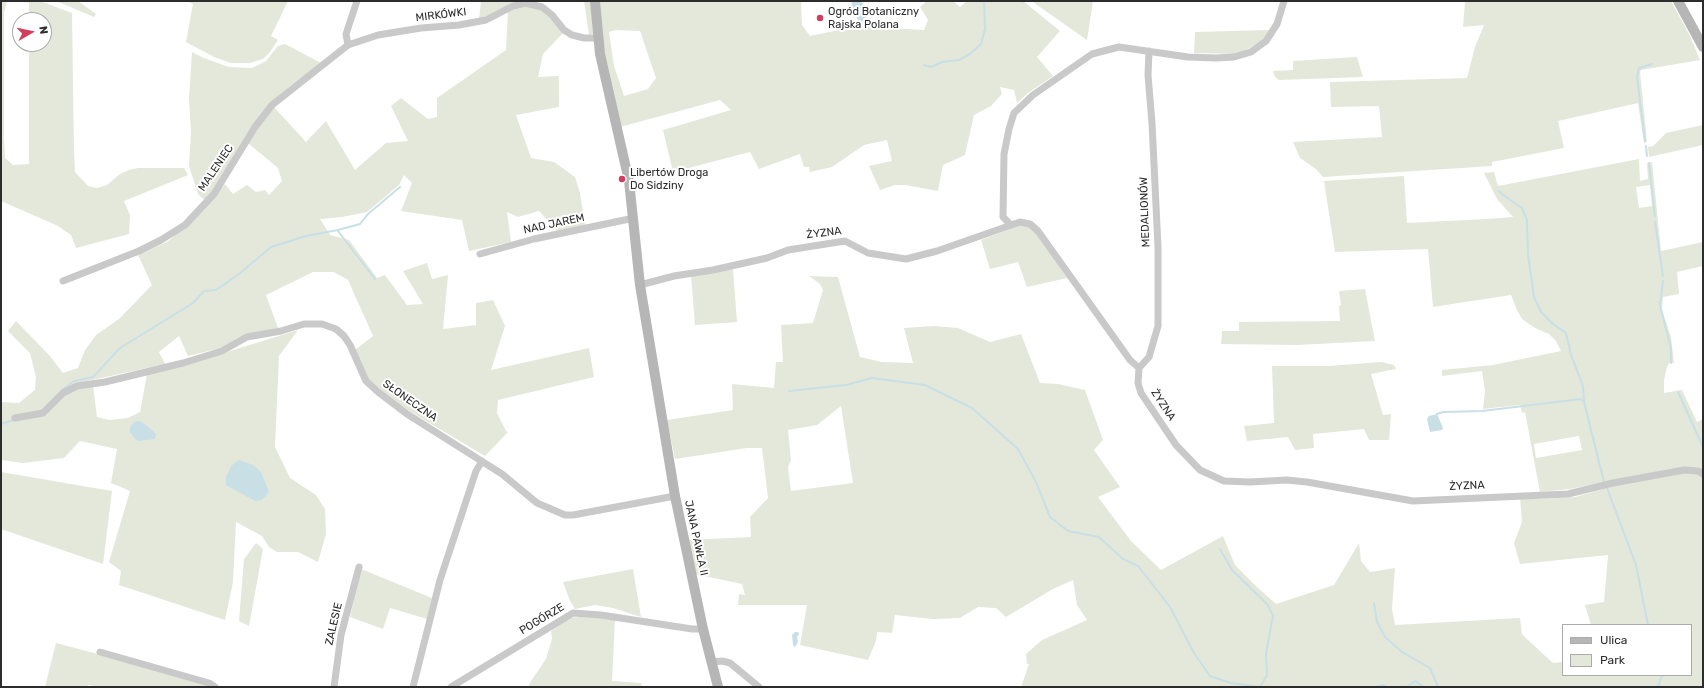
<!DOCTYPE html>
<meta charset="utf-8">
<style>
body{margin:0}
#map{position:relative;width:1704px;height:688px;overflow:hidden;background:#fff;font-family:Rubik,sans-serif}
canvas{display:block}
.frame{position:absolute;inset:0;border:2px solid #2c2c2c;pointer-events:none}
.legend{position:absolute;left:1562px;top:624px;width:130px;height:52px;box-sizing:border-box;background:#fff;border:1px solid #ababab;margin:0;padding:5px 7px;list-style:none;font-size:12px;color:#2c2c2c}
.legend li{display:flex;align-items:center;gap:8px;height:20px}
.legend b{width:20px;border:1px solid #ababab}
.north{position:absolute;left:12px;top:12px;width:40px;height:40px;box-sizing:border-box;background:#fff;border:1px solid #ababab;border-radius:50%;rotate:81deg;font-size:11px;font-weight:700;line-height:16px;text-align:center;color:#2c2c2c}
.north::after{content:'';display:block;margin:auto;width:14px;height:18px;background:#d13f5f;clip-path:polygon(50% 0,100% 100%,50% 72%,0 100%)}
</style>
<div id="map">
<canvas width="1704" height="688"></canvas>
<div class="frame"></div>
<ul class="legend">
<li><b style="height:5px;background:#b6b6b6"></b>Ulica</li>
<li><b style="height:11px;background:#e4e8da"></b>Park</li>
</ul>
<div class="north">N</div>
</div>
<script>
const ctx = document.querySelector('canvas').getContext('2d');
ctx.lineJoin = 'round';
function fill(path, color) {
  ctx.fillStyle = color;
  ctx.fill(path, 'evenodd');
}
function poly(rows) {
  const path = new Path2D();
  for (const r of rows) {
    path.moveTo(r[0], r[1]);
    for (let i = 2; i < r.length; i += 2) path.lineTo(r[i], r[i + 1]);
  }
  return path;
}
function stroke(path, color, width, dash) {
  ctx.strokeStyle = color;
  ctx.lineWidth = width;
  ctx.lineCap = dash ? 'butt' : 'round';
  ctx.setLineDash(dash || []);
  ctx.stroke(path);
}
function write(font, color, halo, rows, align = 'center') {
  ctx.font = font + ' Rubik,sans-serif';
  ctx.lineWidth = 4;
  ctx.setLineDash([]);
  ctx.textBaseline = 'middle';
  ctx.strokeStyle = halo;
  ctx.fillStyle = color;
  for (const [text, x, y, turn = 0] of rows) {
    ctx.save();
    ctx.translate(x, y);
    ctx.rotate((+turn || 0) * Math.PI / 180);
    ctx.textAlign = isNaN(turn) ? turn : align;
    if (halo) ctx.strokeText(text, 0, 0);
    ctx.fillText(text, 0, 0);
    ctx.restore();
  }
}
fill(poly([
 [1,1,7,1,4,13,4,137,5,158,13,165,29,164,29,44,44,44,44,20,29,20,29,3,24,1,40,1,72,13,74,151,75,172,88,186,97,188,107,185,120,174,129,170,138,168,184,168,188,175,124,201,130,215,129,234,76,248,71,235,58,226,1,201],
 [56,1,78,1,96,14,94,17],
 [187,1,288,1,271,36,278,40,270,52,263,59,250,63,231,63,214,57,186,42,193,4],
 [481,1,515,1,494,13,479,19],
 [584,1,591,1,593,34,589,35],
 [598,1,801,1,802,25,810,36,844,29,850,26,924,30,928,20,920,7,927,1,953,1,960,7,967,1,1023,1,1060,31,1037,57,1053,76,1028,93,1017,103,1014,90,1000,87,1002,94,991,106,974,115,965,155,943,165,938,191,905,185,895,185,880,190,869,166,892,161,887,140,864,145,832,167,810,172,809,167,804,167,800,154,759,169,750,152,673,172,663,130,731,110,720,100,620,127,606,66],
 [616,30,640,31,656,78,648,89,624,96,614,66,609,32],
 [1032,1,1093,1,1087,40,1037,5],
 [1465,1,1671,1,1690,36,1700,60,1641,70,1640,72,1647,142,1644,143,1638,103,1558,121,1564,148,1492,162,1492,166,1323,177,1316,169,1300,158,1293,142,1382,137,1379,106,1331,107,1330,82,1467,78,1475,47,1484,25,1463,27],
 [525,6,540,8,550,16,563,33,543,54,538,77,559,76,559,107,516,115,531,158,554,162,575,177,580,193,585,225,557,231,539,211,518,217,507,212,511,242,469,251,462,220,401,211,412,183,404,175,399,185,367,212,342,217,320,219,330,235,349,240,377,278,385,275,407,305,423,304,403,271,427,263,432,279,448,275,443,329,476,325,476,303,493,300,505,326,491,370,589,348,594,377,498,400,497,413,506,431,508,432,485,456,384,396,369,380,355,350,373,336,348,280,334,272,313,272,266,295,278,328,246,335,221,348,188,356,179,336,159,352,165,364,74,384,63,390,42,412,14,418,15,419,43,415,63,395,77,388,93,385,97,417,109,420,128,418,140,412,147,374,185,365,298,330,279,356,275,447,290,478,316,495,325,509,326,534,318,562,298,552,277,552,269,547,262,536,236,522,233,582,225,620,119,585,121,571,109,562,130,491,111,483,117,449,80,441,64,458,23,463,1,460,1,402,19,403,35,390,36,377,30,353,8,331,16,321,50,356,63,373,78,368,85,350,96,335,119,319,152,285,138,255,167,242,193,220,225,184,233,194,247,185,256,192,265,190,269,195,282,181,278,168,248,143,273,106,306,142,326,121,355,170,386,143,408,141,391,106,401,98,428,119,437,117,437,98,506,50,508,11],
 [1269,30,1262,41,1243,52,1233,54,1194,53,1195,32],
 [285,44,321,63,290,86,274,101,216,189,204,200,198,194,189,166,191,133,189,98,192,52,204,58,229,67,252,68,266,61,278,46],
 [1357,57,1363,77,1279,80,1275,77,1273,71,1293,70,1293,61],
 [1703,125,1703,145,1649,157,1648,147,1653,146,1666,133],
 [1639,159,1640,181,1648,179,1647,163,1652,162,1661,251,1703,242,1703,266,1677,272,1679,294,1663,297,1662,310,1671,337,1674,363,1669,363,1667,367,1664,380,1664,393,1682,390,1697,422,1703,419,1703,470,1688,467,1670,469,1570,489,1540,492,1525,412,1522,413,1520,405,1483,409,1485,391,1482,371,1442,376,1442,370,1493,365,1561,351,1556,341,1549,334,1535,328,1522,319,1517,310,1511,295,1433,307,1428,249,1335,252,1324,181,1404,176,1407,223,1487,219,1513,217,1497,199,1484,173,1494,172,1498,186],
 [1650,185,1652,206,1639,208,1636,187],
 [1579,436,1582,450,1536,458,1534,444],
 [1021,225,1029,227,1036,232,1067,278,1027,287,1018,262,990,269,981,240],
 [733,269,737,322,695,325,691,275],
 [809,276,838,277,860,357,882,362,913,363,904,328,934,326,958,328,990,342,1021,334,1040,383,1058,384,1085,390,1103,440,1094,450,1120,487,1098,497,1131,541,1161,570,1223,536,1235,565,1257,587,1276,604,1334,585,1359,543,1361,561,1370,572,1395,568,1392,609,1395,625,1520,618,1522,634,1528,640,1553,663,1563,662,1563,675,1691,675,1691,625,1591,625,1585,605,1604,602,1608,555,1520,564,1514,543,1522,522,1520,498,1541,499,1575,497,1629,482,1683,472,1703,475,1703,687,1021,687,1029,664,1027,664,1026,654,1042,640,1087,620,1077,605,1073,580,1053,589,1006,617,996,608,978,607,960,618,933,619,895,615,892,633,877,632,876,641,868,660,800,645,807,605,738,605,739,594,745,595,742,584,695,574,689,540,751,537,750,517,768,498,762,448,747,448,675,459,667,420,733,410,732,384,774,388,776,362,783,362,781,325,813,323,823,290,820,284],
 [841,406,853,483,791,491,788,467,791,460,788,430,817,425],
 [1365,289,1375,341,1297,345,1221,344,1222,331,1239,331,1239,322,1340,321,1339,306,1341,305,1339,291],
 [1381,362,1394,365,1396,369,1371,374,1383,415,1391,414,1389,440,1369,440,1364,429,1313,434,1314,448,1295,450,1288,437,1247,441,1244,426,1274,423,1272,366,1329,366],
 [1,472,112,491,103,564,1,529],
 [256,543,263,549,249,626,239,621,244,559],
 [361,569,432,598,427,619,390,608,383,629,350,617],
 [633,569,641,617,613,608,595,605,575,609,570,601,563,582],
 [592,615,615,620,612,681,641,683,642,687,530,687,529,684,546,659,552,639,551,631,569,618],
 [56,643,170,673,213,687,99,687,88,685,87,687,45,687]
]), '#e4e8da');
fill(poly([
 [861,1,867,12,865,20,859,22,851,7,852,2],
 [1437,414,1443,428,1442,430,1430,432,1427,419,1429,416],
 [137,421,142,422,152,430,156,434,155,439,139,441,135,439,130,432,130,428,133,423],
 [239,460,253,465,261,472,269,492,262,500,255,501,226,485,226,477,231,466],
 [795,632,798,632,799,634,797,637,798,642,795,647,793,645,792,635]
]), '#c8dfe6');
stroke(poly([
 [1021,1,1024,2],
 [924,65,931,67,942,62,959,60,970,54,981,44,985,29,984,1],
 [1645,141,1637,77,1639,68,1652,64],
 [1646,146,1647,156],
 [1649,163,1655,217],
 [1499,191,1503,195,1522,208,1527,220,1528,255,1534,297,1541,312,1553,324,1566,333,1571,355,1583,386,1584,402,1604,482],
 [1655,222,1663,276],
 [338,231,375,279],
 [1663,281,1660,305,1671,349,1671,363],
 [62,390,74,381,93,377,120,348,193,303,204,291,216,290,239,274,271,247,306,236,338,230,360,224,368,214,400,187],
 [789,391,846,385,872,378,925,385,972,408,1018,449,1036,482,1050,517,1068,531,1099,537,1123,559,1138,566,1170,607,1194,653,1210,676,1231,683,1259,687],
 [1678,392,1703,447],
 [1437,414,1443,412,1482,411,1581,399,1583,401],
 [1,424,14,420],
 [1607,488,1636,565,1648,625],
 [1220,549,1232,570,1267,604,1273,615,1266,654,1267,675,1260,687],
 [1374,603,1377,622,1385,637,1402,652,1430,668,1438,687],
 [1376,687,1383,685,1386,687],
 [1407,687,1415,681,1424,687],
 [1658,687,1662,675]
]), '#c8dfe6', 2);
stroke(poly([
 [348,45,346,34,357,1],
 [1011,225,1003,217,1004,154,1009,129,1014,113,1033,95,1092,54,1119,47,1188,57,1216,58,1234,57,1251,52,1266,41,1277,24,1284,1],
 [480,254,534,239,634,218],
 [63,281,139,251,161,240,185,225,214,194,255,127,272,105,348,45,378,35,421,28,459,25,486,20,513,6,525,3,542,7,552,15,564,30,572,35,584,38,598,38],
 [640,285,674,276,713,270,767,258,788,250,845,241,868,253,906,259,937,251,1020,222,1030,224,1038,231,1130,360,1139,368,1138,383,1141,393,1176,445,1200,470,1224,481,1250,482,1287,480,1307,482,1413,501,1568,494,1613,483,1684,470,1698,471,1703,474],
 [1139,368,1149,357,1158,326,1158,247,1152,123,1148,75,1149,51],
 [15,418,43,413,63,393,77,386,105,382,183,363,222,351,247,337,281,331,304,324,322,324,336,329,344,336,350,345,366,381,378,392,407,414,502,474,537,503,565,515,573,515,675,496],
 [100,652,209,683,215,687],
 [712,662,722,661,730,663,759,687],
 [334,687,341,635,359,567],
 [413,687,440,580,476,471,482,461],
 [451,687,573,613,601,615,692,629,703,629]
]), '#c9c9c9', 7);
stroke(poly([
 [595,1,600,54,629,181,640,285,675,496,703,629,718,687],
 [1678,1,1703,47]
]), '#b6b6b6', 10);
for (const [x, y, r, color] of [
 [820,18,4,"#d13f5f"],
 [622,179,4,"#d13f5f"]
]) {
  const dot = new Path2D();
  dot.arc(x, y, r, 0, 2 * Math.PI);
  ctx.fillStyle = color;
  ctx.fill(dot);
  stroke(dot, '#fff', 1.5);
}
write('11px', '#2c2c2c', '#fff', [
 ["Ogród Botaniczny",828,12],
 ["Rajska Polana",828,25],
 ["Libertów Droga",630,173],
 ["Do Sidziny",630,186]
], 'left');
write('11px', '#2c2c2c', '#fff', [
 ["MIRKÓWKI",441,15,-7],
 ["MALENIEC",216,168,-56],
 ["MEDALIONÓW",1145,212,-92],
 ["NAD JAREM",554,224,-12],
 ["ŻYZNA",824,233,-7],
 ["SŁONECZNA",410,401,35],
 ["ŻYZNA",1163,405,57],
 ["ŻYZNA",1467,486,-3],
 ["JANA PAWŁA II",696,538,78],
 ["POGÓRZE",542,619,-31],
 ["ZALESIE",334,624,-77]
]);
</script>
